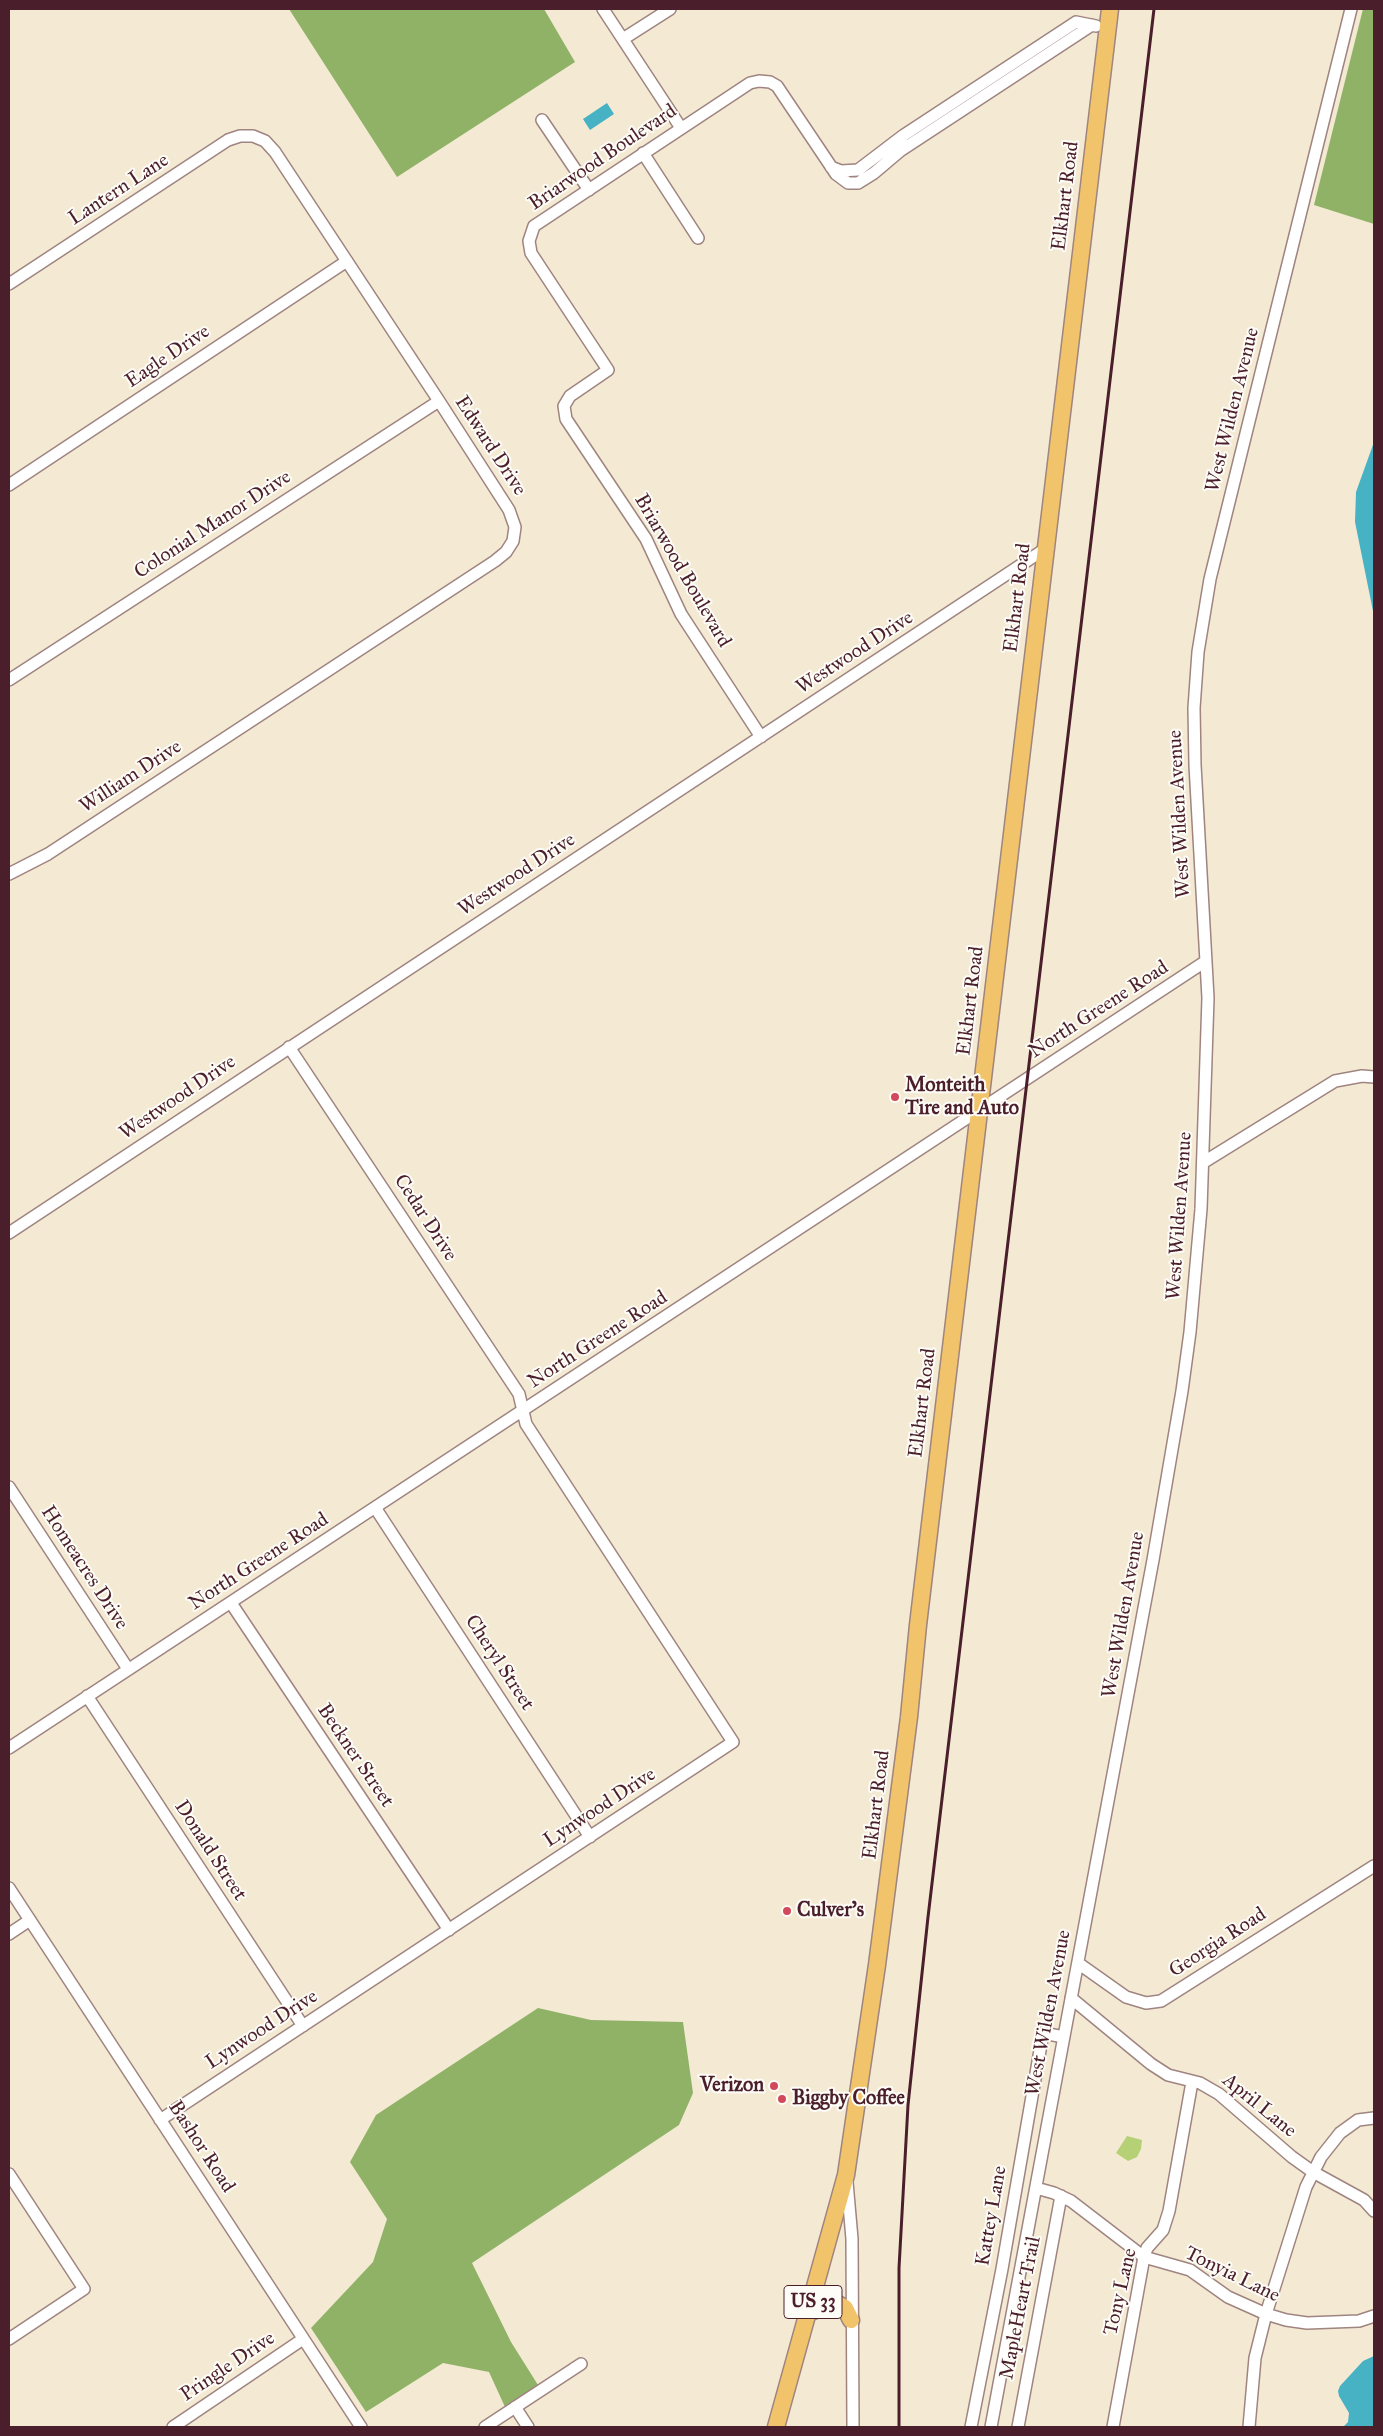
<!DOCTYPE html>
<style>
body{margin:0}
#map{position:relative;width:1383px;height:2436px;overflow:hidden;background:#f4ead4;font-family:"IM FELL Great Primer",serif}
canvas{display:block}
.frame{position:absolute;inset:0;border:10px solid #4a1f2b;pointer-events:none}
</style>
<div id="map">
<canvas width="1383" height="2436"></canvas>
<div class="frame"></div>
</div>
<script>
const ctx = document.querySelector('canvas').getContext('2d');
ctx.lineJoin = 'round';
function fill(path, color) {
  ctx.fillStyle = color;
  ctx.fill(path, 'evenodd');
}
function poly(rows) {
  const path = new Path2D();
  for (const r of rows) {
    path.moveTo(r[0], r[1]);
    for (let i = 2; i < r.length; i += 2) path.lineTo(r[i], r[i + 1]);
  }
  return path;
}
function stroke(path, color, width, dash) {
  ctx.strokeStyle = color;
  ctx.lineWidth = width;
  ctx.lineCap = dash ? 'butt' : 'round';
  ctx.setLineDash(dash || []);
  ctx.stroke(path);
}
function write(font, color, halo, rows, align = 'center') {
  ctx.font = font + ' "IM FELL Great Primer",serif';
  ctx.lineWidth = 4;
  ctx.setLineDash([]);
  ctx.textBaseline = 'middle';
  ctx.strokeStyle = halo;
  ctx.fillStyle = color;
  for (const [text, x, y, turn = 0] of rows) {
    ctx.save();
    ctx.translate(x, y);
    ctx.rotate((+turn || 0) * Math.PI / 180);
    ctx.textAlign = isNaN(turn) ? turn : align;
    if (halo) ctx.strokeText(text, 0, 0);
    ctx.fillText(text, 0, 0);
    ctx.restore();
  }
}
fill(poly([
 [1127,2136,1142,2140,1141,2149,1137,2157,1128,2161,1116,2153]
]), '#b6d076');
fill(poly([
 [289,9,544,9,575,62,397,177],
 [1363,9,1374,9,1374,224,1314,205],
 [538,2008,591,2020,683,2022,693,2093,679,2125,472,2263,511,2342,538,2385,505,2407,489,2372,443,2363,366,2412,311,2328,373,2262,387,2219,350,2162,376,2115]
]), '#90b267');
fill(poly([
 [607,103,614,114,590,130,583,119],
 [1374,442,1374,616,1355,522,1356,492],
 [1374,2356,1374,2427,1343,2427,1348,2422,1349,2413,1339,2396,1338,2391,1340,2386,1363,2361]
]), '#46b2c4');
const minor = poly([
 [603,9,681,128],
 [623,39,670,9],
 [542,120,589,190],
 [643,153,698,238],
 [831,167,841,171,858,170,904,135,1076,22,1096,26],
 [9,284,228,140,240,136,253,136,265,141,275,152,439,401,509,510,515,527,513,541,506,552,495,561,48,854,9,874],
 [9,485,347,261],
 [9,680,439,401],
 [761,737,681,614,646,539,566,419,564,406,570,396,608,370,531,253,529,241,534,226,750,83,759,81,770,82,777,86,836,174,848,183,858,183,874,173,900,151,1092,25],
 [1204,1162,1335,1081,1362,1076,1374,1077],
 [9,1233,1045,549],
 [9,1487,128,1669],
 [376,1509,590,1837],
 [231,1603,449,1930],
 [87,1696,303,2026],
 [9,1748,1206,961],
 [9,1888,361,2427],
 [9,1934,30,1920],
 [1078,1963,1126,1997,1146,2003,1161,2001,1374,1866],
 [1071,1998,1151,2064,1168,2075,1200,2083,1219,2094,1292,2157,1313,2172,1364,2200,1374,2211],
 [160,2120,733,1742,526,1424,519,1394,289,1047],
 [9,2174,84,2289,9,2339],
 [847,2182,852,2239,853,2427],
 [1036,2188,1054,2193,1071,2201,1144,2257,1190,2270,1228,2297,1266,2314,1286,2320,1307,2323,1359,2321,1374,2316],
 [515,2407,528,2427],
 [173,2427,303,2339],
 [485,2427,581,2364],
 [971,2427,1002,2269,1043,2033,1064,2037],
 [991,2427,1153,1560,1182,1391,1190,1332,1201,1209,1208,998,1195,765,1194,708,1198,652,1210,579,1351,9],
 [1018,2427,1061,2196],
 [1113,2427,1144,2257,1147,2248,1163,2230,1169,2211,1192,2082],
 [1249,2427,1255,2358,1266,2314,1306,2187,1321,2157,1340,2133,1358,2120,1374,2118]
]);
const highway = poly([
 [810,2312,836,2303,845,2308,851,2320],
 [776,2427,846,2175,877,1965,909,1717,918,1625,1110,9]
]);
stroke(minor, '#9f8480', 14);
stroke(highway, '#9f8480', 19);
stroke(minor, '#fff', 11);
stroke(highway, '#f1c36a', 16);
stroke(poly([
 [899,2427,899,2268,908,2105,928,1917,1154,9]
]), '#4a1f2b', 3);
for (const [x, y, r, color] of [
 [895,1097,5,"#d1495b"],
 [787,1911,5,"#d1495b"],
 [774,2086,5,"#d1495b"],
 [782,2099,5,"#d1495b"]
]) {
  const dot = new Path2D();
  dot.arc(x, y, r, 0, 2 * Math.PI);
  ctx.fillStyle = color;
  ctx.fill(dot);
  stroke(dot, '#fdfcf7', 2);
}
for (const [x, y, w] of [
 [813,2302,58]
]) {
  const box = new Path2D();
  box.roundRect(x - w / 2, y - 16.5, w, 33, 4);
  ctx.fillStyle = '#fdfcf7';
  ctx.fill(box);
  stroke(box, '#4a1f2b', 1);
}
write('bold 19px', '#4a1f2b', null, [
 ["US 33",813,2302]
]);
write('20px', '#4a1f2b', '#fdfcf7', [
 ["Briarwood Boulevard",603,158,-34],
 ["Lantern Lane",119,190,-33],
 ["Elkhart Road",1066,196,-83],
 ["Eagle Drive",168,357,-34],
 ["West Wilden Avenue",1233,410,-76],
 ["Edward Drive",490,446,57],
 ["Colonial Manor Drive",213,525,-33],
 ["Briarwood Boulevard",682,571,60],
 ["Elkhart Road",1018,598,-83],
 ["Westwood Drive",855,653,-33],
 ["William Drive",131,777,-33],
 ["West Wilden Avenue",1180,814,-93],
 ["Westwood Drive",517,875,-33],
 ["Elkhart Road",971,1001,-83],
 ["North Greene Road",1099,1010,-33],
 ["Westwood Drive",178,1098,-34],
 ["West Wilden Avenue",1180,1216,-86],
 ["Cedar Drive",425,1218,57],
 ["North Greene Road",598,1340,-33],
 ["Elkhart Road",923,1403,-83],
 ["North Greene Road",259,1562,-33],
 ["Homeacres Drive",84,1568,57],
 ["West Wilden Avenue",1124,1615,-80],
 ["Cheryl Street",499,1663,57],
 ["Beckner Street",355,1756,56],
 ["Elkhart Road",877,1805,-83],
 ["Lynwood Drive",600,1808,-33],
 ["Donald Street",210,1851,57],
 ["Georgia Road",1218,1943,-33],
 ["West Wilden Avenue",1049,2013,-79],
 ["Lynwood Drive",262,2030,-33],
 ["April Lane",1259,2106,39],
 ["Bashor Road",201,2147,57],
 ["Kattey Lane",992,2216,-80],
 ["Tonyia Lane",1232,2275,26],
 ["Tony Lane",1121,2292,-77],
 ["MapleHeart Trail",1021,2308,-79],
 ["Pringle Drive",228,2367,-34]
]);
write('bold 20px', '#4a1f2b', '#fdfcf7', [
 ["Monteith",905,1086],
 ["Tire and Auto",905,1109],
 ["Culver's",797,1911],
 ["Verizon",764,2086,"right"],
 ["Biggby Coffee",792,2099]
], 'left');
</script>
